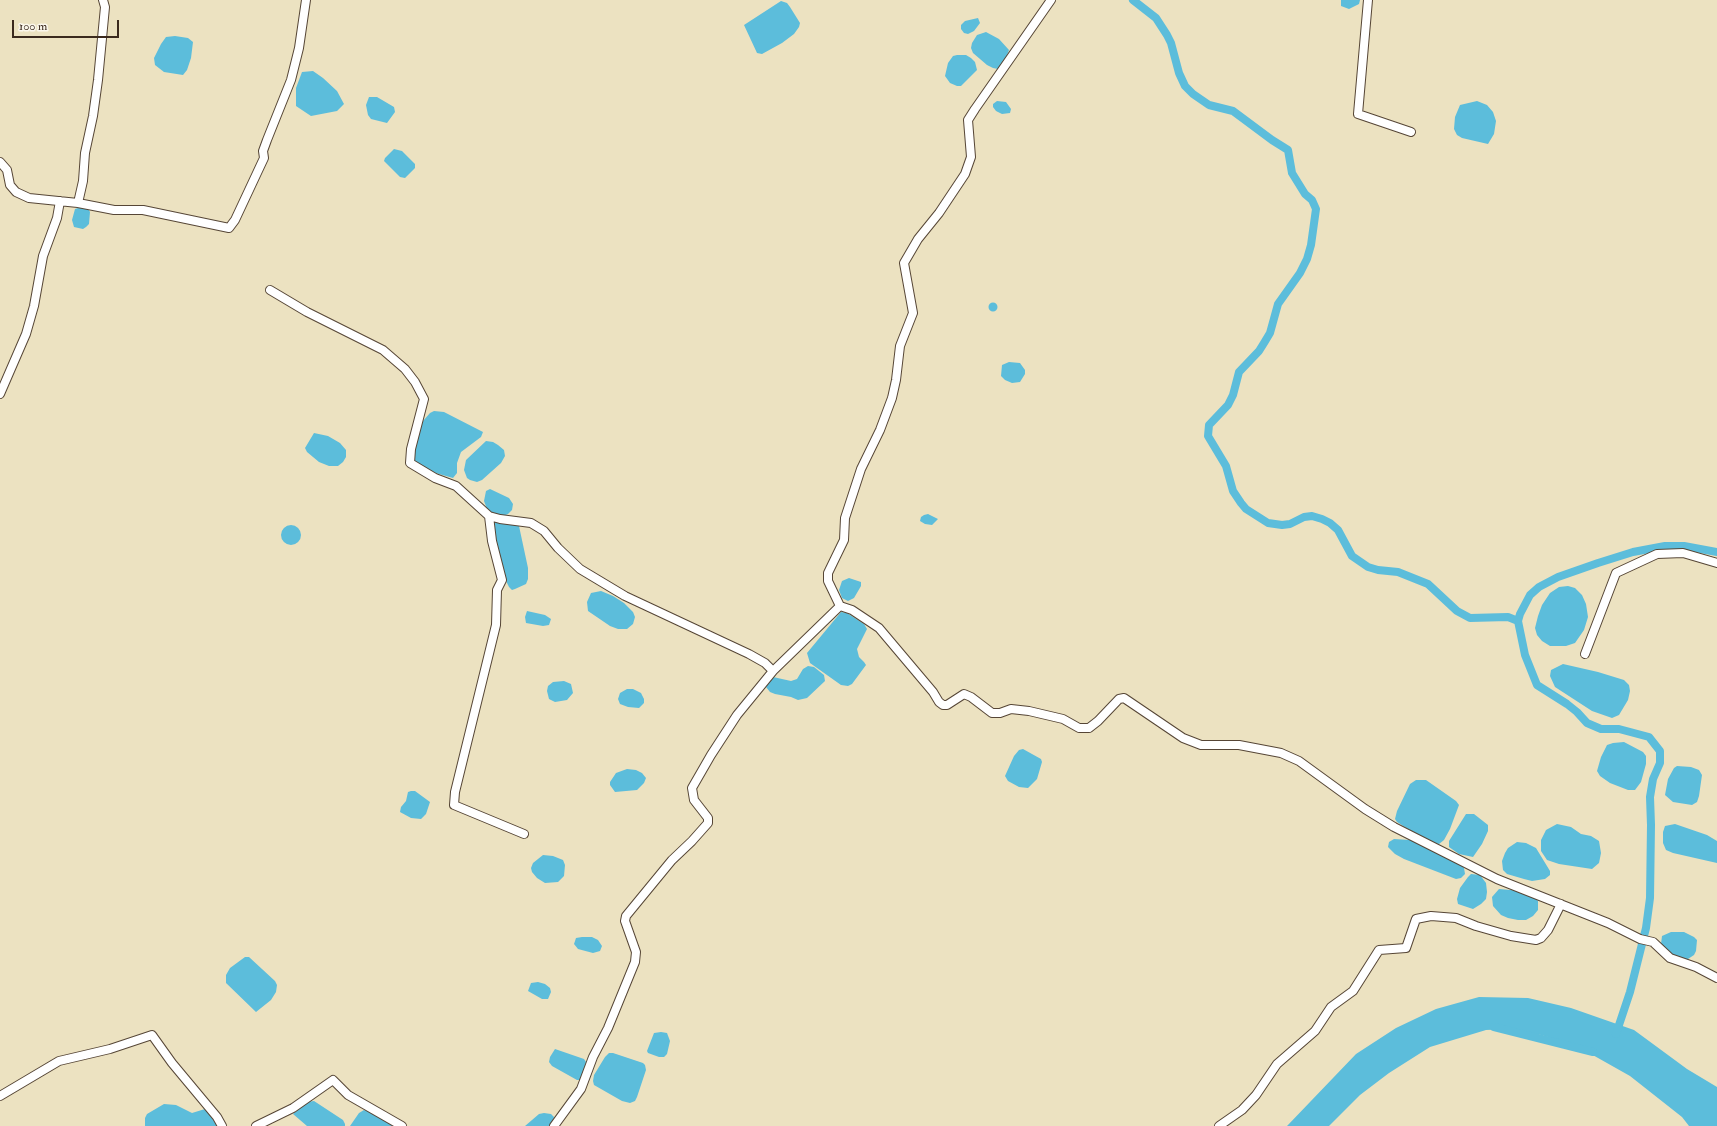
<!DOCTYPE html>
<style>
body{margin:0}
#map{position:relative;width:1717px;height:1126px;overflow:hidden;background:#ece2c1;font-family:"IM FELL Double Pica",serif}
canvas{display:block}
.scale{position:absolute;left:12px;top:20px;width:107px;height:18px;box-sizing:border-box;border:2px solid #3b2a1e;border-top:0;padding-left:5px;font-size:12px;line-height:14px;white-space:nowrap;color:#3b2a1e;-webkit-text-stroke:3px #fbf7ec;paint-order:stroke}
</style>
<div id="map">
<canvas width="1717" height="1126"></canvas>
<div class="scale">100 m</div>
</div>
<script>
const ctx = document.querySelector('canvas').getContext('2d');
ctx.lineJoin = 'round';
function fill(path, color) {
  ctx.fillStyle = color;
  ctx.fill(path, 'evenodd');
}
function poly(rows) {
  const path = new Path2D();
  for (const r of rows) {
    if (r.length === 3) {
      path.moveTo(r[0] + r[2], r[1]);
      path.arc(r[0], r[1], r[2], 0, 2 * Math.PI);
      continue;
    }
    path.moveTo(r[0], r[1]);
    for (let i = 2; i < r.length; i += 2) path.lineTo(r[i], r[i + 1]);
  }
  return path;
}
function stroke(path, color, width, dash) {
  ctx.strokeStyle = color;
  ctx.lineWidth = width;
  ctx.lineCap = dash ? 'butt' : 'round';
  ctx.setLineDash(dash || []);
  ctx.stroke(path);
}
fill(poly([
 [1341,0,1360,0,1359,4,1349,9,1341,6],
 [781,1,787,3,790,7,800,23,799,27,794,34,782,43,762,54,757,53,744,25],
 [978,18,980,23,974,31,968,34,964,33,961,29,961,25,965,21],
 [986,32,999,39,1009,50,1006,58,998,69,993,68,987,65,973,53,971,48,972,43,977,35],
 [175,36,188,38,193,42,191,58,187,70,183,75,164,72,155,65,154,58,161,44,166,37],
 [957,55,966,55,971,58,975,62,977,70,961,86,957,86,950,83,945,76,948,63,953,56],
 [313,71,323,78,337,91,344,104,337,111,311,116,296,106,296,88,302,72],
 [369,97,377,97,394,107,395,112,387,123,371,119,368,115,366,105],
 [997,101,1006,102,1011,109,1010,113,1002,114,996,111,993,107,993,104],
 [1477,101,1487,105,1493,112,1496,121,1494,134,1488,144,1462,138,1457,135,1454,129,1455,117,1460,105],
 [394,149,402,151,415,164,415,168,405,178,400,177,384,161,385,158],
 [81,207,87,207,90,212,89,224,86,227,83,229,74,227,72,220,75,209],
 [993,307,4.5],
 [1009,362,1020,363,1025,370,1025,374,1020,382,1012,383,1005,380,1001,376,1002,365],
 [434,411,444,412,483,432,481,437,461,452,457,463,457,473,453,478,432,472,414,463,413,458,419,432,423,421,430,413],
 [314,433,328,436,340,443,346,450,346,457,343,462,338,466,329,466,319,462,307,452,305,448],
 [486,441,493,442,498,445,504,450,505,456,501,463,482,480,477,482,470,480,467,478,464,470,466,460],
 [490,489,509,498,513,504,512,510,508,514,503,516,494,515,487,509,484,501,486,491],
 [928,514,938,519,932,525,925,524,920,521,921,517,924,515],
 [493,521,511,523,519,526,528,568,528,579,526,584,515,589,512,590,509,587,505,579,497,549],
 [291,535,10],
 [849,578,861,582,861,586,854,598,848,601,842,598,839,590,842,581],
 [1568,586,1575,588,1582,595,1586,604,1588,617,1584,630,1575,643,1566,646,1550,646,1542,641,1537,635,1535,628,1538,616,1542,605,1550,593,1559,587],
 [601,591,613,596,624,603,633,612,635,617,633,624,627,629,618,629,610,626,588,611,587,602,591,593],
 [527,611,545,615,551,619,549,625,543,626,526,623,525,617],
 [841,612,847,613,864,624,867,629,857,649,859,657,864,662,866,665,852,684,848,686,841,685,810,663,807,653],
 [1563,664,1598,672,1624,680,1629,685,1630,691,1628,700,1619,715,1612,718,1592,711,1555,687,1550,676,1551,670],
 [808,666,814,667,824,675,825,681,807,698,798,700,791,697,775,694,770,692,766,687,767,683,773,677,791,681,797,679,803,669],
 [564,681,571,684,573,693,567,700,555,702,549,699,547,691,548,686,553,682],
 [627,689,633,689,641,693,644,699,644,703,639,708,628,707,620,704,618,699,620,693],
 [1624,742,1643,752,1646,756,1646,764,1641,782,1635,790,1628,790,1610,783,1600,776,1597,771,1601,757,1607,745,1613,743],
 [1023,749,1041,759,1042,762,1037,779,1028,788,1019,787,1008,781,1005,776,1014,756,1019,750],
 [1677,766,1691,767,1699,770,1702,775,1699,796,1697,802,1692,805,1673,802,1665,795,1668,779,1674,768],
 [627,769,636,770,642,773,646,778,644,783,637,790,615,792,610,785,610,782,616,773],
 [1416,780,1426,780,1456,801,1459,805,1450,829,1444,840,1439,844,1433,843,1408,829,1397,822,1395,819,1397,811,1410,784],
 [411,791,415,791,430,802,426,814,421,819,411,818,400,812,401,807,406,801,408,792],
 [1466,814,1474,814,1488,825,1488,831,1482,844,1473,857,1459,854,1449,847,1449,841],
 [1557,824,1571,827,1581,834,1591,836,1599,841,1601,853,1599,863,1592,869,1559,864,1547,860,1541,851,1541,840,1546,830],
 [1675,824,1707,835,1717,841,1717,863,1673,853,1666,850,1663,843,1663,832,1665,826],
 [1394,839,1410,840,1460,864,1464,868,1465,874,1461,878,1456,879,1404,859,1395,854,1388,847,1389,842],
 [1517,842,1526,843,1536,848,1550,871,1550,875,1545,879,1532,881,1524,879,1507,874,1503,870,1502,861,1505,853,1508,848],
 [543,855,553,856,563,860,565,865,564,876,558,882,545,883,537,878,532,872,531,868,533,863],
 [1471,874,1480,875,1486,883,1487,892,1486,899,1481,904,1473,909,1458,904,1457,899,1460,888,1468,877],
 [1499,889,1522,891,1533,896,1538,901,1538,910,1533,916,1526,920,1518,920,1508,918,1501,915,1493,906,1492,897],
 [1671,932,1684,932,1694,937,1697,940,1696,951,1694,955,1688,959,1678,959,1664,949,1661,944,1662,936],
 [582,937,592,937,598,940,602,946,600,951,593,953,578,949,574,944,576,938],
 [245,957,249,957,275,981,277,985,276,992,271,1000,256,1012,226,983,226,975,230,968],
 [538,982,545,984,550,988,551,992,548,999,542,999,528,991,531,983],
 [1479,997,1528,998,1571,1008,1634,1030,1687,1069,1717,1087,1717,1126,1689,1126,1682,1117,1630,1076,1575,1045,1541,1035,1509,1029,1486,1030,1430,1047,1389,1073,1360,1095,1329,1126,1287,1126,1356,1054,1396,1028,1436,1009],
 [661,1032,667,1033,670,1041,667,1054,664,1057,659,1057,648,1053,647,1051,654,1033],
 [555,1049,584,1059,586,1062,582,1077,580,1080,577,1080,552,1066,549,1062,550,1057],
 [609,1053,613,1053,643,1063,645,1065,646,1070,637,1097,635,1101,630,1103,622,1101,594,1085,593,1081,594,1075,605,1057],
 [314,1101,343,1120,345,1124,345,1126,307,1126,293,1114,307,1102],
 [164,1104,176,1105,192,1113,205,1109,218,1126,145,1126,145,1118,147,1114],
 [364,1110,367,1111,397,1126,350,1126,359,1113],
 [544,1113,551,1114,554,1117,552,1126,525,1126,539,1114]
]), '#5cbddb');
stroke(poly([
 [1133,0,1156,18,1167,35,1171,43,1179,73,1185,86,1193,94,1209,105,1233,111,1272,140,1288,150,1292,173,1305,194,1312,200,1316,209,1311,245,1307,259,1300,273,1278,304,1270,333,1264,343,1259,351,1239,372,1233,395,1228,405,1209,425,1208,436,1226,466,1233,491,1241,503,1246,509,1268,523,1282,525,1290,524,1304,517,1312,516,1322,519,1330,523,1338,530,1352,556,1368,567,1378,570,1398,572,1428,584,1457,611,1470,618,1508,617,1518,621,1525,655,1537,685,1567,704,1577,712,1587,723,1601,729,1619,729,1649,737,1660,751,1660,763,1653,779,1650,797,1651,825,1650,898,1646,928,1630,992,1616,1034],
 [1518,621,1520,614,1530,595,1539,587,1558,577,1598,563,1633,552,1665,546,1684,546,1717,552],
 [1494,1027,1593,1052]
]), '#5cbddb', 8);
const street = poly([
 [1368,0,1358,114,1411,132],
 [0,162,7,170,10,185,16,192,29,198,78,203,114,210,143,210,229,228,235,220,264,158,263,151,267,140,291,80,299,48,306,0],
 [78,203,83,181,85,153,93,116,98,80,105,7,103,0],
 [270,290,307,312,383,350,405,369,415,382,424,399,411,449,410,463,435,478,456,486,489,516,500,519,531,523,544,531,558,548,580,569,625,596,749,654,765,663,773,671],
 [0,394,26,334,34,306,43,256,57,218,60,201],
 [489,516,492,541,502,580,497,590,496,625,455,792,454,805,524,834],
 [840,606,852,610,879,628,933,692,939,702,943,705,947,705,964,694,971,697,992,713,1000,713,1011,709,1029,711,1063,719,1079,728,1089,728,1098,721,1119,699,1124,698,1183,738,1201,745,1239,745,1281,753,1299,761,1365,809,1394,827,1497,879,1608,923,1640,939,1653,942,1670,958,1696,967,1717,978],
 [1585,654,1616,573,1657,554,1683,553,1717,563],
 [0,1096,59,1061,110,1049,152,1035,172,1063,217,1117,222,1126],
 [256,1126,293,1108,333,1080,348,1095,402,1126],
 [554,1126,581,1089,593,1057,608,1028,635,962,636,952,625,921,626,916,672,860,692,841,708,823,708,818,694,800,692,788,711,755,737,715,773,671,840,606,828,581,828,573,844,540,845,518,861,469,880,430,892,398,896,380,900,346,913,313,904,263,918,239,939,213,965,174,971,157,968,120,975,109,1051,0],
 [1219,1126,1242,1110,1256,1095,1277,1064,1315,1031,1331,1007,1353,991,1379,950,1406,948,1416,919,1431,916,1456,918,1476,926,1511,936,1536,940,1541,938,1548,930,1561,904]
]);
stroke(street, '#564636', 10);
stroke(street, '#fff', 8);
</script>
